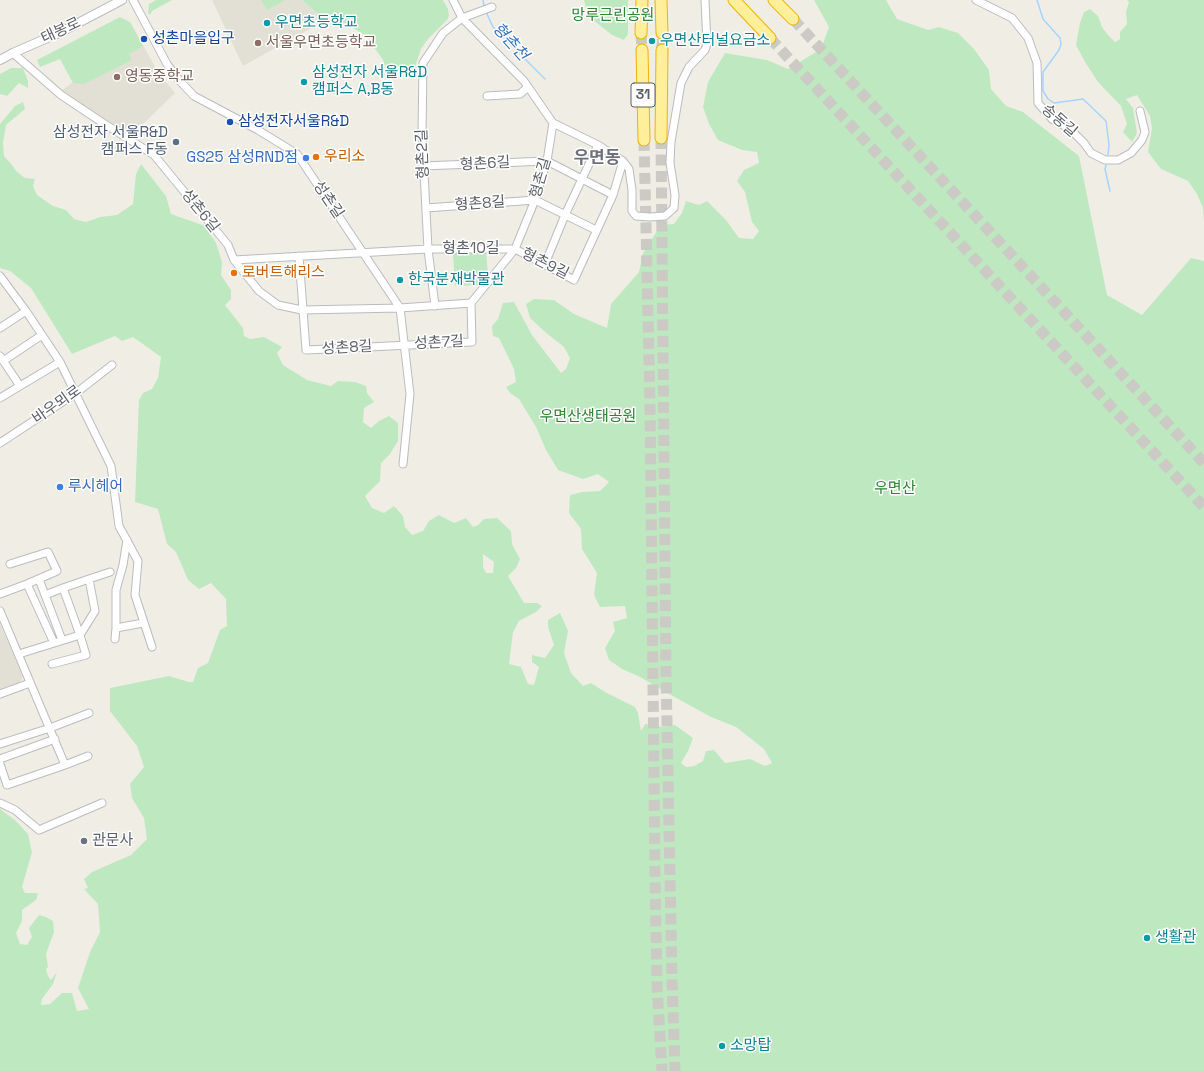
<!DOCTYPE html>
<meta charset="utf-8">
<style>
body{margin:0}
canvas{display:block;background:#f0eee4}
</style>
<canvas width="1204" height="1071"></canvas>
<script>
const ctx = document.querySelector('canvas').getContext('2d');
ctx.lineJoin = 'round';
function fill(path, color) {
  ctx.fillStyle = color;
  ctx.fill(path, 'evenodd');
}
function poly(rows) {
  const path = new Path2D();
  for (const r of rows) {
    path.moveTo(r[0], r[1]);
    for (let i = 2; i < r.length; i += 2) path.lineTo(r[i], r[i + 1]);
  }
  return path;
}
function stroke(path, color, width, dash) {
  ctx.strokeStyle = color;
  ctx.lineWidth = width;
  ctx.lineCap = dash ? 'butt' : 'round';
  ctx.setLineDash(dash || []);
  ctx.stroke(path);
}
function write(font, color, halo, rows, align = 'center') {
  ctx.font = font + ' "Space Grotesk","Noto Sans KR",sans-serif';
  ctx.lineWidth = 3;
  ctx.setLineDash([]);
  ctx.textBaseline = 'middle';
  ctx.strokeStyle = halo;
  ctx.fillStyle = color;
  for (const [text, x, y, turn = 0] of rows) {
    ctx.save();
    ctx.translate(x, y);
    ctx.rotate((+turn || 0) * Math.PI / 180);
    ctx.textAlign = isNaN(turn) ? turn : align;
    if (halo) ctx.strokeText(text, 0, 0);
    ctx.fillText(text, 0, 0);
    ctx.restore();
  }
}
fill(poly([
 [212,0,302,0,311,8,324,21,243,66],
 [130,22,158,72,175,93,131,136,61,91,73,82,60,59],
 [0,624,23,677,19,684,0,692]
]), '#e2e0d4');
fill(poly([
 [156,0,172,0,152,11,150,15,148,13,149,4],
 [261,0,285,0,267,10],
 [302,0,443,0,448,9,449,15,448,19,428,39,421,49,414,70,387,70,383,60,366,36,347,24,319,15],
 [584,0,628,0,628,34,624,40,612,35,588,16],
 [814,0,886,0,897,19,928,30,939,27,958,33,974,49,989,70,991,89,1006,106,1023,112,1079,156,1107,295,1142,315,1191,258,1204,261,1204,1071,0,1071,0,809,16,821,28,834,32,852,22,887,25,893,38,893,36,900,22,910,22,921,16,933,20,944,27,945,32,937,29,928,39,915,46,917,53,921,54,932,46,954,48,967,46,969,48,976,51,980,57,972,53,984,42,999,41,1005,50,1004,62,993,72,993,77,1011,89,1009,78,988,90,952,100,932,98,904,84,889,88,888,84,879,92,872,131,855,147,839,144,818,132,798,130,784,144,767,137,746,110,711,110,688,169,676,189,682,193,682,198,668,208,663,220,630,227,626,226,599,211,583,199,589,188,580,176,552,167,544,158,509,135,502,139,400,143,393,152,389,158,378,161,357,133,337,122,341,115,336,72,354,31,288,10,271,0,268,0,124,15,106,23,102,25,109,6,125,3,143,4,156,12,165,16,171,25,178,35,179,33,186,37,195,53,206,66,210,74,219,86,222,100,217,117,215,133,204,136,174,141,164,166,196,171,214,205,226,216,243,222,262,221,275,231,290,231,299,225,305,243,328,244,336,250,339,264,337,282,347,277,353,283,365,307,380,331,386,338,381,355,382,366,386,367,393,374,402,364,408,363,422,371,428,379,421,389,416,398,423,398,441,390,454,381,463,380,481,365,496,372,508,384,513,394,506,403,516,405,527,412,535,423,531,429,521,439,515,454,523,466,518,473,527,478,525,484,519,497,518,511,531,512,544,520,559,516,568,508,576,524,603,537,603,542,606,536,612,519,621,513,632,509,664,521,667,528,684,534,685,539,667,532,662,532,655,545,658,554,645,548,627,548,620,560,613,568,631,564,653,571,673,583,686,591,683,605,692,635,707,638,713,641,731,645,724,663,727,675,725,693,738,688,751,681,763,686,767,694,766,703,761,706,751,714,750,725,763,750,759,765,766,772,763,764,749,736,727,711,717,669,694,640,677,622,669,609,660,605,648,615,631,613,622,627,618,625,606,600,607,594,595,597,573,582,549,581,529,569,513,570,495,582,492,600,491,609,482,598,474,583,479,558,470,546,450,536,427,519,399,510,393,506,387,516,382,514,369,499,338,493,336,492,326,498,319,503,303,514,302,532,335,561,373,566,369,570,358,564,347,545,332,530,318,526,304,534,299,554,300,574,314,607,328,611,304,639,272,643,253,661,225,674,224,682,213,686,201,699,205,707,201,726,220,739,238,753,239,759,231,752,222,745,192,737,181,744,170,759,163,757,152,742,150,718,140,709,124,703,107,708,82,725,53,767,60,788,69,821,49,829,27],
 [483,554,494,562,493,573,486,573,483,567],
 [1127,0,1204,0,1204,222,1203,208,1197,194,1188,181,1161,169,1148,152,1152,128,1150,116,1137,95,1126,99,1133,108,1137,133,1132,142,1123,132,1127,124,1121,106,1098,82,1085,62,1076,45,1080,23,1084,12,1090,9,1098,16,1102,27,1108,35,1115,42,1120,39,1120,32,1127,24,1126,12,1129,2],
 [120,17,130,22,143,46,129,54,132,60,84,84,73,83,60,59,40,67,37,60],
 [11,68,23,68,28,81,28,88,19,83,7,96,1,94,0,95,0,74],
 [486,252,488,274,479,285,455,286,453,253]
]), '#bee9c0');
stroke(poly([
 [483,0,484,6],
 [1037,0,1043,19,1060,38,1061,44,1059,50,1043,72,1043,91,1048,99,1054,103,1083,99,1106,121,1109,145,1108,155],
 [486,12,493,27,545,79],
 [1106,165,1105,169,1110,191]
]), '#a4d4ff', 1.5);
stroke(poly([
 [793,19,1204,463],
 [641,33,642,50],
 [770,38,1204,507],
 [662,50,662,33],
 [661,138,666,672,672,980,675,1071],
 [644,140,650,404,655,873,657,985,662,1071]
]), '#cbcac4', 11, [11, 5.5]);
const minor = poly([
 [133,0,167,64,179,80,194,96,258,130,297,154,400,308,410,394,403,464],
 [976,0,1012,18,1028,38,1037,63,1038,103,1052,119,1070,129,1084,143,1091,153,1105,160,1118,160,1131,153,1142,140,1145,132,1140,111],
 [13,53,61,95,103,123,154,155,228,245,234,260,259,291,278,305,302,310,400,308,471,303,515,249,535,200,547,161,553,123,524,81,462,18,453,0],
 [487,96,520,94,528,87],
 [553,123,598,145,623,161,613,195],
 [623,161,629,169,632,190,632,211,636,216,650,217,665,216,674,208,675,195,670,163,671,142,681,83,689,67,705,50,707,44,705,0],
 [426,208,535,200,596,230],
 [299,256,306,350,472,342,471,303],
 [234,260,428,249,515,249,574,280,613,195,547,161,423,166],
 [545,264,565,215,598,145],
 [0,276,26,311,60,362,111,466,119,526,138,561,135,595,152,647],
 [435,306,428,249,422,134,423,63,443,33,462,18,492,7],
 [0,328,26,311],
 [0,356,20,386],
 [3,361,42,335],
 [0,398,60,362],
 [0,443,76,393,112,365],
 [10,564,48,552,57,571,27,584],
 [39,579,62,640],
 [89,579,95,611,80,635,63,588,89,579],
 [89,579,110,572],
 [0,594,27,584,54,643],
 [45,595,63,588],
 [0,611,65,765,7,785,0,764],
 [116,628,116,590,123,565,127,540],
 [115,639,116,628,143,623],
 [19,654,80,635,86,655,52,664],
 [0,694,30,683],
 [0,744,50,728,89,713],
 [0,759,55,739],
 [65,765,88,756],
 [0,803,15,810,39,830,102,803]
]);
const tertiary = poly([
 [0,60,13,53,61,32,122,0]
]);
const trunk = poly([
 [661,0,662,33],
 [734,0,770,38],
 [774,0,793,19],
 [641,33,642,0],
 [642,50,644,140],
 [661,138,662,50]
]);
stroke(minor, '#b9bcc1', 9);
stroke(tertiary, '#b9bcc1', 10);
stroke(trunk, '#f3b200', 13);
stroke(minor, '#fff', 7);
stroke(tertiary, '#fff', 8);
stroke(trunk, '#ffee9a', 11);
for (const [x, y, r, color] of [
 [267,23,4,"#0f9aa8"],
 [144,39,4,"#1a4fb4"],
 [652,41,4,"#0f9aa8"],
 [258,43,4,"#8d6e63"],
 [117,77,4,"#8d6e63"],
 [304,82,4,"#0f9aa8"],
 [230,122,4,"#1a4fb4"],
 [176,142,4,"#5c6f8a"],
 [316,157,4,"#e8710a"],
 [306,158,4,"#3f7fe0"],
 [234,273,4,"#e8710a"],
 [400,280,4,"#0f9aa8"],
 [60,487,4,"#3f7fe0"],
 [84,841,4,"#6b7280"],
 [1147,938,4,"#0f9aa8"],
 [722,1046,4,"#0f9aa8"]
]) {
  const dot = new Path2D();
  dot.arc(x, y, r, 0, 2 * Math.PI);
  ctx.fillStyle = color;
  ctx.fill(dot);
  stroke(dot, '#fff', 1.5);
}
for (const [x, y, w] of [
 [643,95,24]
]) {
  const box = new Path2D();
  box.roundRect(x - w / 2, y - 12, w, 24, 3);
  ctx.fillStyle = '#fff';
  ctx.fill(box);
  stroke(box, '#5c6066', 1);
}
write('bold 14px', '#5c6066', null, [
 ["31",643,95]
]);
write('15px', '#2d8434', '#fff', [
 ["망루근린공원",613,16],
 ["우면산생태공원",588,417],
 ["우면산",895,489]
]);
write('15px', '#0d838f', '#fff', [
 ["우면초등학교",275,23],
 ["우면산터널요금소",660,41],
 ["삼성전자 서울R&D",312,73],
 ["캠퍼스 A,B동",312,90],
 ["한국분재박물관",408,280],
 ["생활관",1155,938],
 ["소망탑",730,1046]
], 'left');
write('15px', '#5c6066', '#fff', [
 ["태봉로",61,31,-25],
 ["송동길",1059,121,41],
 ["형촌2길",423,154,-92],
 ["형촌6길",485,164,-3],
 ["형촌길",541,178,-74],
 ["성촌길",328,200,56],
 ["형촌8길",480,204,-4],
 ["성촌6길",200,211,51],
 ["형촌10길",471,249],
 ["형촌9길",545,264,27],
 ["성촌7길",439,343,-3],
 ["성촌8길",347,348,-3],
 ["바우뫼로",57,405,-35]
]);
write('15px', '#164399', '#fff', [
 ["성촌마을입구",152,39],
 ["삼성전자서울R&D",238,122]
], 'left');
write('15px', '#785e54', '#fff', [
 ["서울우면초등학교",266,43],
 ["영동중학교",125,77]
], 'left');
write('15px', '#4e5e75', '#fff', [
 ["삼성전자 서울R&D",168,133],
 ["캠퍼스 F동",168,150]
], 'right');
write('15px', '#c56008', '#fff', [
 ["우리소",324,157],
 ["로버트해리스",242,273]
], 'left');
write('15px', '#366cbe', '#fff', [
 ["GS25 삼성RND점",298,158],
 ["루시헤어",68,487,"left"]
], 'right');
write('15px', '#5b616d', '#fff', [
 ["관문사",92,841]
], 'left');
write('italic 16px', '#3772bb', '#fff', [
 ["형촌천",510,42,48]
]);
write('bold 17px', '#6c7278', '#fff', [
 ["우면동",597,158]
]);
</script>
